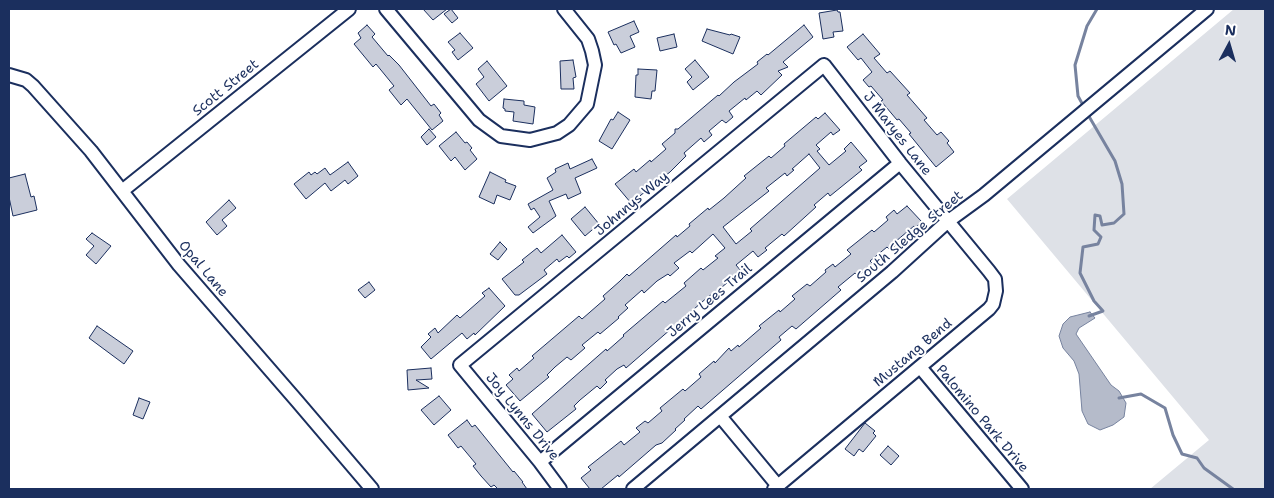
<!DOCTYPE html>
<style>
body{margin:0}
#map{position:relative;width:1274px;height:498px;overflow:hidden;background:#fff;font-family:"Shantell Sans",sans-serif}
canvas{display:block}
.frame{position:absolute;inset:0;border:10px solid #1b2f5e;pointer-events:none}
.north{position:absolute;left:1204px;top:20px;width:50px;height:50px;-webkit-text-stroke:4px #fff;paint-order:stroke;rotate:6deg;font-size:14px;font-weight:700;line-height:20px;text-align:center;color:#1b2f5e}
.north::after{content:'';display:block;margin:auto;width:18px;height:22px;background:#1b2f5e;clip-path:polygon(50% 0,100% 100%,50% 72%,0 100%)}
</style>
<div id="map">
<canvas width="1274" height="498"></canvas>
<div class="frame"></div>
<div class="north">N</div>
</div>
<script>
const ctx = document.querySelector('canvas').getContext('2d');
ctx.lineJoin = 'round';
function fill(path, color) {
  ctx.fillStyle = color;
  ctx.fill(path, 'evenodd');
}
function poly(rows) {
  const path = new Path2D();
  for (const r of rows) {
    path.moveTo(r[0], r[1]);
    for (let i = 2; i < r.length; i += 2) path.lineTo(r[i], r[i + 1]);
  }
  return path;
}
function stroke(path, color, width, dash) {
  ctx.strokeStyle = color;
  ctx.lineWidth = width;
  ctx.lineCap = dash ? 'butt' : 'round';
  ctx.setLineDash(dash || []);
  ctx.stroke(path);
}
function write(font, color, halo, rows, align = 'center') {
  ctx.font = font + ' "Shantell Sans",sans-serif';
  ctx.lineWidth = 4;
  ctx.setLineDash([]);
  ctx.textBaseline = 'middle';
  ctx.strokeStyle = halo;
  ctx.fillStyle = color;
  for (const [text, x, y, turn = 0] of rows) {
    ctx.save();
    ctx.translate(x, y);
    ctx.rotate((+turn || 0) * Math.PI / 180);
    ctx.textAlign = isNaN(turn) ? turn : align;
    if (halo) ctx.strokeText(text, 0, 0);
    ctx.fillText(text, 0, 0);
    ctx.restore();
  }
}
fill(poly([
 [1234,9,1265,9,1265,489,1150,489,1209,440,1007,199]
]), '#dee1e7');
const water = poly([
 [1090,312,1095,318,1079,328,1076,334,1111,385,1119,391,1126,403,1124,417,1113,425,1100,430,1088,424,1082,411,1079,374,1074,361,1063,348,1059,336,1063,324,1070,317,1090,312]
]);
fill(water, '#b5bbca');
stroke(water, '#77839f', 1);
stroke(poly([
 [1084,107,1078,96,1075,65,1087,26,1097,9],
 [1087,113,1115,161,1122,184,1124,214,1114,223,1102,225,1100,216,1095,215,1094,230,1101,237,1098,244,1083,247,1080,273,1094,301,1103,311,1089,316],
 [1119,398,1141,394,1165,408,1173,435,1182,454,1197,458,1204,468,1233,489]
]), '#77839f', 3);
const building = poly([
 [423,9,447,9,433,20,423,9],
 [451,9,458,18,452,23,444,14,451,9],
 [837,10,838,12,840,12,843,31,833,32,834,37,823,39,819,13,837,10],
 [634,21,639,32,630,36,635,47,621,53,616,44,614,45,608,32,634,21],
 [367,25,375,34,372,37,388,56,389,55,399,65,431,106,434,104,441,113,439,115,443,121,432,130,407,99,401,105,389,90,394,86,376,64,373,67,354,44,361,38,358,33,367,25],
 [804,25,813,37,783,62,788,67,778,71,782,75,761,95,757,91,746,100,745,98,729,111,733,117,726,123,722,120,709,131,712,135,704,142,701,138,684,153,686,156,670,172,631,203,615,184,634,169,636,172,650,160,651,162,666,149,662,144,675,133,675,129,678,129,718,95,719,96,734,82,758,64,757,62,767,54,768,55,804,25],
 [707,29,730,35,731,34,740,37,733,54,702,41,707,29],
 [460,33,473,48,458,60,452,52,455,50,448,42,460,33],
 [674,34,677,47,660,51,657,38,674,34],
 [863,34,880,54,874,58,887,73,890,71,910,93,907,95,927,118,924,120,937,135,941,132,949,141,947,143,954,152,936,167,909,134,911,133,899,119,897,120,881,101,883,100,871,86,869,87,863,80,872,72,861,58,858,60,847,47,863,34],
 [573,60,576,77,573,78,574,89,561,89,560,61,573,60],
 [695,60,709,77,693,90,687,82,692,77,685,69,695,60],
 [487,61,507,86,489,101,476,84,484,77,478,69,487,61],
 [638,69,657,70,655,91,652,91,651,99,635,97,636,75,638,75,638,69],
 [504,99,524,101,524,105,535,107,533,124,513,121,514,112,505,111,505,109,503,108,504,99],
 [618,112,630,120,612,149,599,141,611,119,613,120,618,112],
 [825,113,840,130,833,135,831,132,816,145,820,149,817,151,829,165,846,151,844,149,851,142,867,161,859,167,862,170,830,196,828,193,814,205,816,207,784,236,782,234,765,248,767,250,758,257,753,251,736,265,741,271,715,293,709,296,626,368,624,365,617,369,605,380,607,382,600,389,597,386,580,400,574,406,576,409,547,432,532,414,606,349,607,351,624,336,623,335,663,301,665,303,686,286,684,283,701,268,703,270,718,258,715,256,725,248,713,234,692,253,690,251,674,263,679,268,670,276,668,274,657,281,644,293,642,290,625,305,628,308,618,317,619,318,600,334,598,332,582,345,585,348,571,360,567,357,555,367,547,375,549,377,520,401,506,385,513,379,509,375,517,368,519,371,534,358,532,356,579,316,582,319,605,299,603,296,620,281,627,274,629,276,676,235,677,237,690,226,689,224,708,208,709,210,724,198,746,178,744,176,769,156,771,158,785,146,784,144,816,117,818,119,825,113],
 [809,154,820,168,750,229,752,231,736,244,723,227,769,191,766,188,785,173,787,176,794,170,792,169,809,154],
 [429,129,436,137,427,145,421,137,429,129],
 [456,132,465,143,467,142,472,148,470,150,477,159,465,170,455,157,451,161,439,146,456,132],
 [592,159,597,168,575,178,581,193,568,199,566,194,549,201,556,216,533,233,528,227,540,217,534,208,531,210,528,204,553,190,547,178,556,172,555,169,568,163,570,169,592,159],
 [348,162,358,176,348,184,345,180,331,191,325,183,306,199,294,184,309,172,311,175,315,172,317,174,325,168,330,175,348,162],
 [490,172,506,180,505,182,516,186,510,200,497,195,494,204,479,197,490,172],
 [25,174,31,197,34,196,37,210,13,216,9,197,9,178,25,174],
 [229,200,236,208,222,220,227,226,217,235,206,222,229,200],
 [907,206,922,222,915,228,914,226,895,242,897,244,890,250,887,247,870,261,873,264,858,276,855,273,838,287,841,290,796,329,792,326,779,337,781,340,701,409,698,406,684,419,685,420,675,429,676,430,662,443,656,445,619,477,618,475,601,489,590,489,581,478,591,470,588,467,621,441,624,445,640,432,636,428,645,421,648,423,662,411,660,408,683,389,685,391,701,377,699,374,714,361,715,363,729,348,731,351,738,345,739,347,761,328,759,326,779,310,780,312,795,299,792,296,807,284,810,286,826,272,825,270,833,264,835,267,851,254,847,250,872,230,874,232,888,220,886,217,894,210,897,214,907,206],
 [585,207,599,224,585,236,571,219,585,207],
 [92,233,111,246,96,264,86,255,94,246,86,239,92,233],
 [562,235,576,252,569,258,567,256,559,262,557,259,544,270,547,274,519,295,515,295,502,279,524,262,522,260,537,248,541,253,562,235],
 [500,242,507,249,498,260,490,254,500,242],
 [369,282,375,290,365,298,358,290,369,282],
 [489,288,505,306,475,335,474,333,467,339,462,333,431,359,421,347,431,337,428,334,435,328,438,333,457,315,460,318,485,296,482,293,489,288],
 [97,326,133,351,124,364,89,338,97,326],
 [431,368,432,379,416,380,429,388,408,390,407,370,431,368],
 [439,396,451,410,434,425,421,410,439,396],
 [139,398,150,402,143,419,133,415,139,398],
 [467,420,472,427,475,425,513,472,514,471,523,482,522,482,527,489,498,489,494,485,491,487,481,476,473,466,476,464,461,446,458,448,448,435,467,420],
 [865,423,875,431,873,433,876,436,863,452,859,449,854,456,845,449,865,423],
 [888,446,899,456,891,465,880,455,888,446]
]);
fill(building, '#caceda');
stroke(building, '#1b2f5e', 1);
const street = poly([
 [386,9,479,120,501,136,530,140,557,133,569,125,587,104,595,65,592,51,588,39,564,9],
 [9,75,26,80,33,86,91,151,179,265,297,401,372,489],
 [122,191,349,9],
 [920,367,1022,489],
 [720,416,778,486],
 [540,462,900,163],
 [560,489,540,462,460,365,824,65,900,163,989,271,995,279,996,291,993,304,989,309,774,489],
 [633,489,892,272,947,222,984,195,1207,9]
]);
stroke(street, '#1b2f5e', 16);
stroke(street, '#fff', 12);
write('14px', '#1b2f5e', '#fff', [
 ["Scott Street",226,88,-39],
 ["J Maryes Lane",897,134,52],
 ["Johnnys Way",632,204,-40],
 ["South Sledge Street",910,237,-40],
 ["Opal Lane",203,269,50],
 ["Jerry Lees Trail",710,301,-40],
 ["Mustang Bend",913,353,-40],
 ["Joy Lynns Drive",522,417,51],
 ["Palomino Park Drive",982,419,50]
]);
</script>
